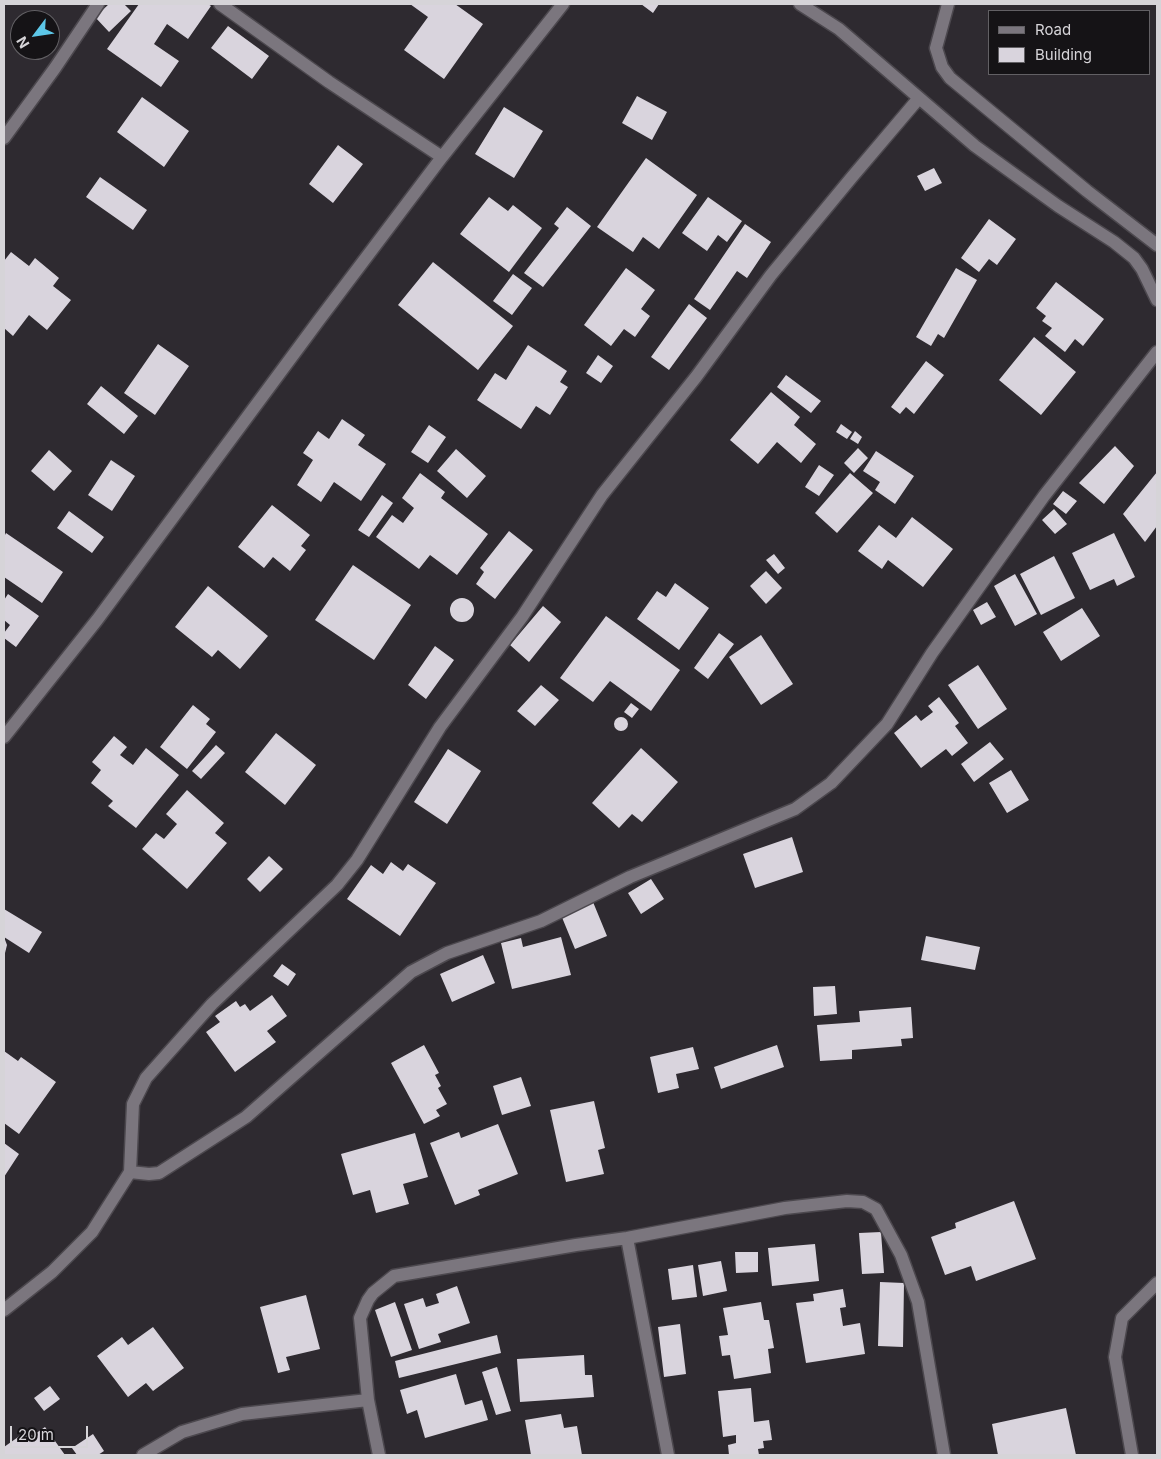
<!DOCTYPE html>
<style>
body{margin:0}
#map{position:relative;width:1161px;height:1459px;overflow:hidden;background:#2e2a30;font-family:Inter,sans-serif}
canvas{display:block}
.frame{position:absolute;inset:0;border:5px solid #d6d4d8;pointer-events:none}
.legend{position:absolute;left:988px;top:10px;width:162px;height:65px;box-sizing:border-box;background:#151316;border:1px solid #626064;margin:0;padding:6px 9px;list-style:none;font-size:15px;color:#d6d4d8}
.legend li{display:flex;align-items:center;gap:10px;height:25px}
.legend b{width:25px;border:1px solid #626064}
.north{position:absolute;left:10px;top:10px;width:50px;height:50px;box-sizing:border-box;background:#151316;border:1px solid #626064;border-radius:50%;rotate:239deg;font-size:14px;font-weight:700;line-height:20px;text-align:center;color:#d6d4d8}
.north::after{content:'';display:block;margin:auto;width:18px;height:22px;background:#5dc7e8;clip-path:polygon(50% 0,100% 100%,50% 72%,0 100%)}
.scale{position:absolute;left:10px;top:1426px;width:78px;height:22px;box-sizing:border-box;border:2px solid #d6d4d8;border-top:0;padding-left:6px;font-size:15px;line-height:18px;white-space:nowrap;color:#d6d4d8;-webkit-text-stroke:4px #151316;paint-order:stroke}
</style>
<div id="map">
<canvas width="1161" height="1459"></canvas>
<div class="frame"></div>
<ul class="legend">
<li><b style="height:6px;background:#7b767e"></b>Road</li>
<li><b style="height:14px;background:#d9d4dd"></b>Building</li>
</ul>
<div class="north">N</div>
<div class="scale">20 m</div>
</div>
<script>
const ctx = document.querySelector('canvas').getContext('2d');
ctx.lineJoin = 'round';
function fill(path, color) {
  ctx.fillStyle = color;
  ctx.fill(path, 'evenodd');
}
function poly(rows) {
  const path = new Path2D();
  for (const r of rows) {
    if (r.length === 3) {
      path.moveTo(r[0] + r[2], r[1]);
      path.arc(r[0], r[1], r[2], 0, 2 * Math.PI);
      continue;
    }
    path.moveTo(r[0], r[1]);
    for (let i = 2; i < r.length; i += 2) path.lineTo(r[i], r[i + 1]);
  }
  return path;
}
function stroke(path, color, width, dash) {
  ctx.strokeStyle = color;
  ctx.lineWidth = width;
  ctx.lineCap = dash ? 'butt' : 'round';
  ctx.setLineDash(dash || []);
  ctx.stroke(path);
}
fill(poly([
 [109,4,124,4,131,11,109,32,95,17],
 [139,4,151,5,152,4,208,4,211,6,188,39,167,24,154,44,179,61,161,87,107,49],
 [410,4,455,4,483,24,444,79,404,50,428,17],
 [641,4,659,4,653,13],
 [228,26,269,56,252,79,211,48],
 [637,96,667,112,652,140,622,123],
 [142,97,189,131,164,167,117,132],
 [504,107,543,131,514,178,475,154],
 [338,145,363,164,333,203,309,184],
 [646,158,697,195,659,249,643,237,633,252,597,227],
 [934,168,942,183,925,191,917,176],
 [100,177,147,210,133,230,86,197],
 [489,197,508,211,513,205,542,228,509,272,460,234],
 [708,197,742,221,727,242,718,235,707,251,682,233],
 [567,207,591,226,543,287,524,273,559,228,554,224],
 [989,219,1016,239,997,265,989,259,979,272,961,258],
 [745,224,771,242,747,278,737,271,710,310,694,299],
 [11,252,29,266,35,258,59,278,53,286,71,300,47,330,29,315,13,336,4,328,4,261],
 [433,262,513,326,478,370,398,305],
 [626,268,655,290,641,309,650,316,635,337,624,329,611,346,584,325],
 [956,268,977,280,944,338,938,334,931,346,916,337],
 [513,274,532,288,512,315,493,301],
 [1056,282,1104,319,1083,346,1075,339,1065,352,1045,336,1052,328,1042,321,1046,316,1036,308],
 [689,304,707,318,669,370,651,357],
 [1034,337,1076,372,1041,415,999,380],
 [158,344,189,366,155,415,124,393],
 [528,345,567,371,560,382,568,387,550,415,536,406,521,429,477,400,495,373,506,380],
 [598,355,613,366,601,383,586,373],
 [926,361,944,375,914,414,906,407,900,414,891,407],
 [786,375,821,401,811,413,777,387],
 [101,386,138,416,124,434,87,404],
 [771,392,800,417,794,425,816,444,801,463,777,442,758,464,730,440],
 [342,419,365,435,358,445,386,464,361,501,334,482,321,502,297,485,313,460,303,453,318,431,329,439],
 [841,424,852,432,847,439,836,432],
 [429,425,446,437,428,463,411,452],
 [855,431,862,437,858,444,850,439],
 [1115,446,1134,466,1104,504,1079,483],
 [858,448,868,458,854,473,844,463],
 [456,449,486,476,467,498,437,471],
 [49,450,72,471,54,491,31,471],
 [876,451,914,476,895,504,875,490,880,482,863,471],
 [111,460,135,476,112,511,88,495],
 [819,465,834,475,819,496,805,487],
 [1157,472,1157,526,1145,542,1123,514],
 [420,473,445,492,441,498,488,534,457,575,430,555,419,569,376,537,392,515,403,523,414,508,402,498],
 [850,473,873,493,837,533,815,513],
 [1063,491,1077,501,1066,514,1053,504],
 [382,495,393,503,369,537,358,530],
 [272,505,310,535,301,546,306,550,290,571,273,557,264,568,238,547],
 [1054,509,1067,524,1055,534,1042,520],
 [69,511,104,537,92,553,57,528],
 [912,517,953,549,923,587,888,560,882,569,858,551,879,525,896,538],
 [509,531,533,550,495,599,476,584,484,572,480,568],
 [6,533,63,572,42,603,4,577,4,537],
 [1114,533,1135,577,1117,586,1114,579,1090,590,1072,553],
 [774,554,785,568,778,574,766,560],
 [1054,556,1075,598,1041,615,1020,574],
 [353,565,411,605,374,660,315,620],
 [766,571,782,588,766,604,750,586],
 [1015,574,1037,614,1015,626,994,586],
 [675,583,709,608,679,650,637,619,657,591,666,597],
 [208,586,268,636,240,669,218,650,212,657,175,627],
 [8,594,39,616,16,647,4,638,4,633,10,625,4,620,4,600],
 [462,610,12],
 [987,602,996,617,981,625,973,610],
 [543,606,561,622,529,662,510,645],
 [1082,608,1100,636,1061,661,1043,632],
 [606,616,680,670,651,711,610,681,593,702,560,678],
 [719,633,734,644,708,679,694,668],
 [761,635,793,684,761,705,729,657],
 [435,646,454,660,426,699,408,685],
 [978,665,1007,709,978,729,948,685],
 [541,685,559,700,535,726,517,711],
 [939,697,959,723,955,726,968,743,952,756,946,749,921,768,894,733,916,715,921,721,933,712,928,706],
 [631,703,639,709,632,718,624,712],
 [193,705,210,719,206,724,216,732,187,769,160,747],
 [621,724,7],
 [276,733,316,765,285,805,245,772],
 [114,736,127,747,120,755,133,765,146,748,179,775,136,828,108,806,113,801,91,783,101,770,92,762],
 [990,742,1004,759,974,782,961,764],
 [216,745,225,753,201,779,192,771],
 [641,748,678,782,642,822,632,814,619,828,592,803],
 [448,749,481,771,447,824,414,802],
 [1011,770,1029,800,1007,813,989,783],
 [187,790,224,823,215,833,227,843,187,889,142,849,156,833,164,839,177,824,166,814],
 [792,837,803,872,755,888,743,854],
 [269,856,283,869,260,892,247,879],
 [391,862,403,871,408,864,436,883,400,936,347,899,371,865,383,874],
 [651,879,664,899,641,914,628,893],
 [593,902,607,936,575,949,561,915],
 [4,909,42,932,29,953,4,937,7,945,4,957],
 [926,936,980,947,975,970,921,960],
 [561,937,571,975,512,989,501,943,521,938,523,947],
 [483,955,495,983,452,1002,440,974],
 [282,964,296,974,288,986,273,976],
 [835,986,837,1014,814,1016,813,987],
 [272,995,287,1016,267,1031,276,1042,235,1072,206,1032,220,1022,215,1016,236,1001,240,1007,245,1004,250,1011],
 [911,1007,913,1038,901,1039,902,1046,852,1050,852,1059,820,1061,817,1025,860,1022,859,1011],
 [424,1045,439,1073,435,1075,441,1086,438,1088,447,1104,436,1110,440,1116,424,1124,391,1063],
 [777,1045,784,1067,721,1089,714,1067],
 [693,1047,699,1069,676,1074,679,1088,658,1093,650,1057],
 [4,1051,18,1061,21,1057,56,1082,19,1134,4,1123],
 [521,1077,531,1106,502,1115,493,1086],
 [594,1101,605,1148,598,1150,604,1174,566,1182,550,1110],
 [498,1124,518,1174,478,1190,480,1195,455,1205,430,1143,459,1132,461,1138],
 [415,1133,428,1177,403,1184,409,1204,376,1213,370,1190,353,1195,341,1154],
 [4,1143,19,1154,4,1177],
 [1014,1201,1036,1259,976,1281,971,1266,945,1275,931,1237,956,1228,955,1223],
 [881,1232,884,1273,862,1274,859,1233],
 [815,1244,819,1281,772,1286,768,1248],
 [735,1252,758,1252,758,1272,736,1273],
 [721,1261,727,1291,703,1296,698,1265],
 [693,1265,697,1297,672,1300,668,1269],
 [880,1282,904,1283,903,1347,878,1346],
 [457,1286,470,1323,438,1334,441,1342,419,1349,404,1304,423,1298,426,1307,439,1303,436,1294],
 [843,1289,846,1307,840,1308,843,1326,860,1323,865,1354,806,1363,796,1303,814,1301,813,1294],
 [306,1295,320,1349,286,1357,290,1370,278,1373,260,1307],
 [395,1302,412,1350,391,1357,375,1310],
 [761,1302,764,1320,769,1320,774,1348,768,1349,771,1373,734,1379,730,1355,722,1356,719,1336,728,1335,723,1308],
 [680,1324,686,1374,664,1377,658,1327],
 [153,1327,184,1368,153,1391,146,1383,128,1397,97,1356,122,1337,128,1345],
 [497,1335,501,1353,399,1378,395,1361],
 [584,1355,585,1375,592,1375,594,1397,520,1402,517,1359],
 [497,1367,511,1411,496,1415,482,1372],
 [456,1374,465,1405,482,1400,488,1420,425,1438,417,1410,407,1414,400,1390],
 [50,1386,60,1399,44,1411,34,1398],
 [751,1388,754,1422,769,1420,772,1440,763,1441,764,1448,758,1449,759,1455,729,1455,728,1445,736,1443,736,1435,723,1437,718,1391],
 [1066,1408,1076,1455,998,1455,992,1424],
 [561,1414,564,1428,577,1426,582,1455,531,1455,525,1420],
 [45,1427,65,1455,4,1455,4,1447,28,1430,32,1436],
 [93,1434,104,1451,98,1455,77,1455,72,1448]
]), '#d9d4dd');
const minor = poly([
 [220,4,329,82,442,157],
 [800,4,839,29,975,146,1058,206,1114,242,1134,258,1142,269,1157,300],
 [948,4,936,48,942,67,950,78,1087,191,1157,245],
 [4,138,55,68,98,4],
 [4,737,97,620,319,320,442,157,563,4],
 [130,1172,149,1174,159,1173,246,1117,411,972,447,953,541,921,630,877,795,809,831,783,887,724,932,653,1044,496,1157,352],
 [627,1238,668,1455],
 [4,1310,52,1272,92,1232,130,1172,133,1104,146,1078,212,1004,337,885,357,860,440,727,522,617,602,495,696,377,771,275,852,177,919,98],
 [143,1455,182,1432,242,1414,368,1400],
 [379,1455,368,1400,360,1318,368,1300,373,1293,394,1276,576,1245,627,1238,785,1208,847,1201,863,1202,876,1209,901,1255,918,1302,944,1455],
 [1132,1455,1115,1357,1122,1318,1157,1283]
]);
stroke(minor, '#4c484e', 15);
stroke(minor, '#7b767e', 12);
</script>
